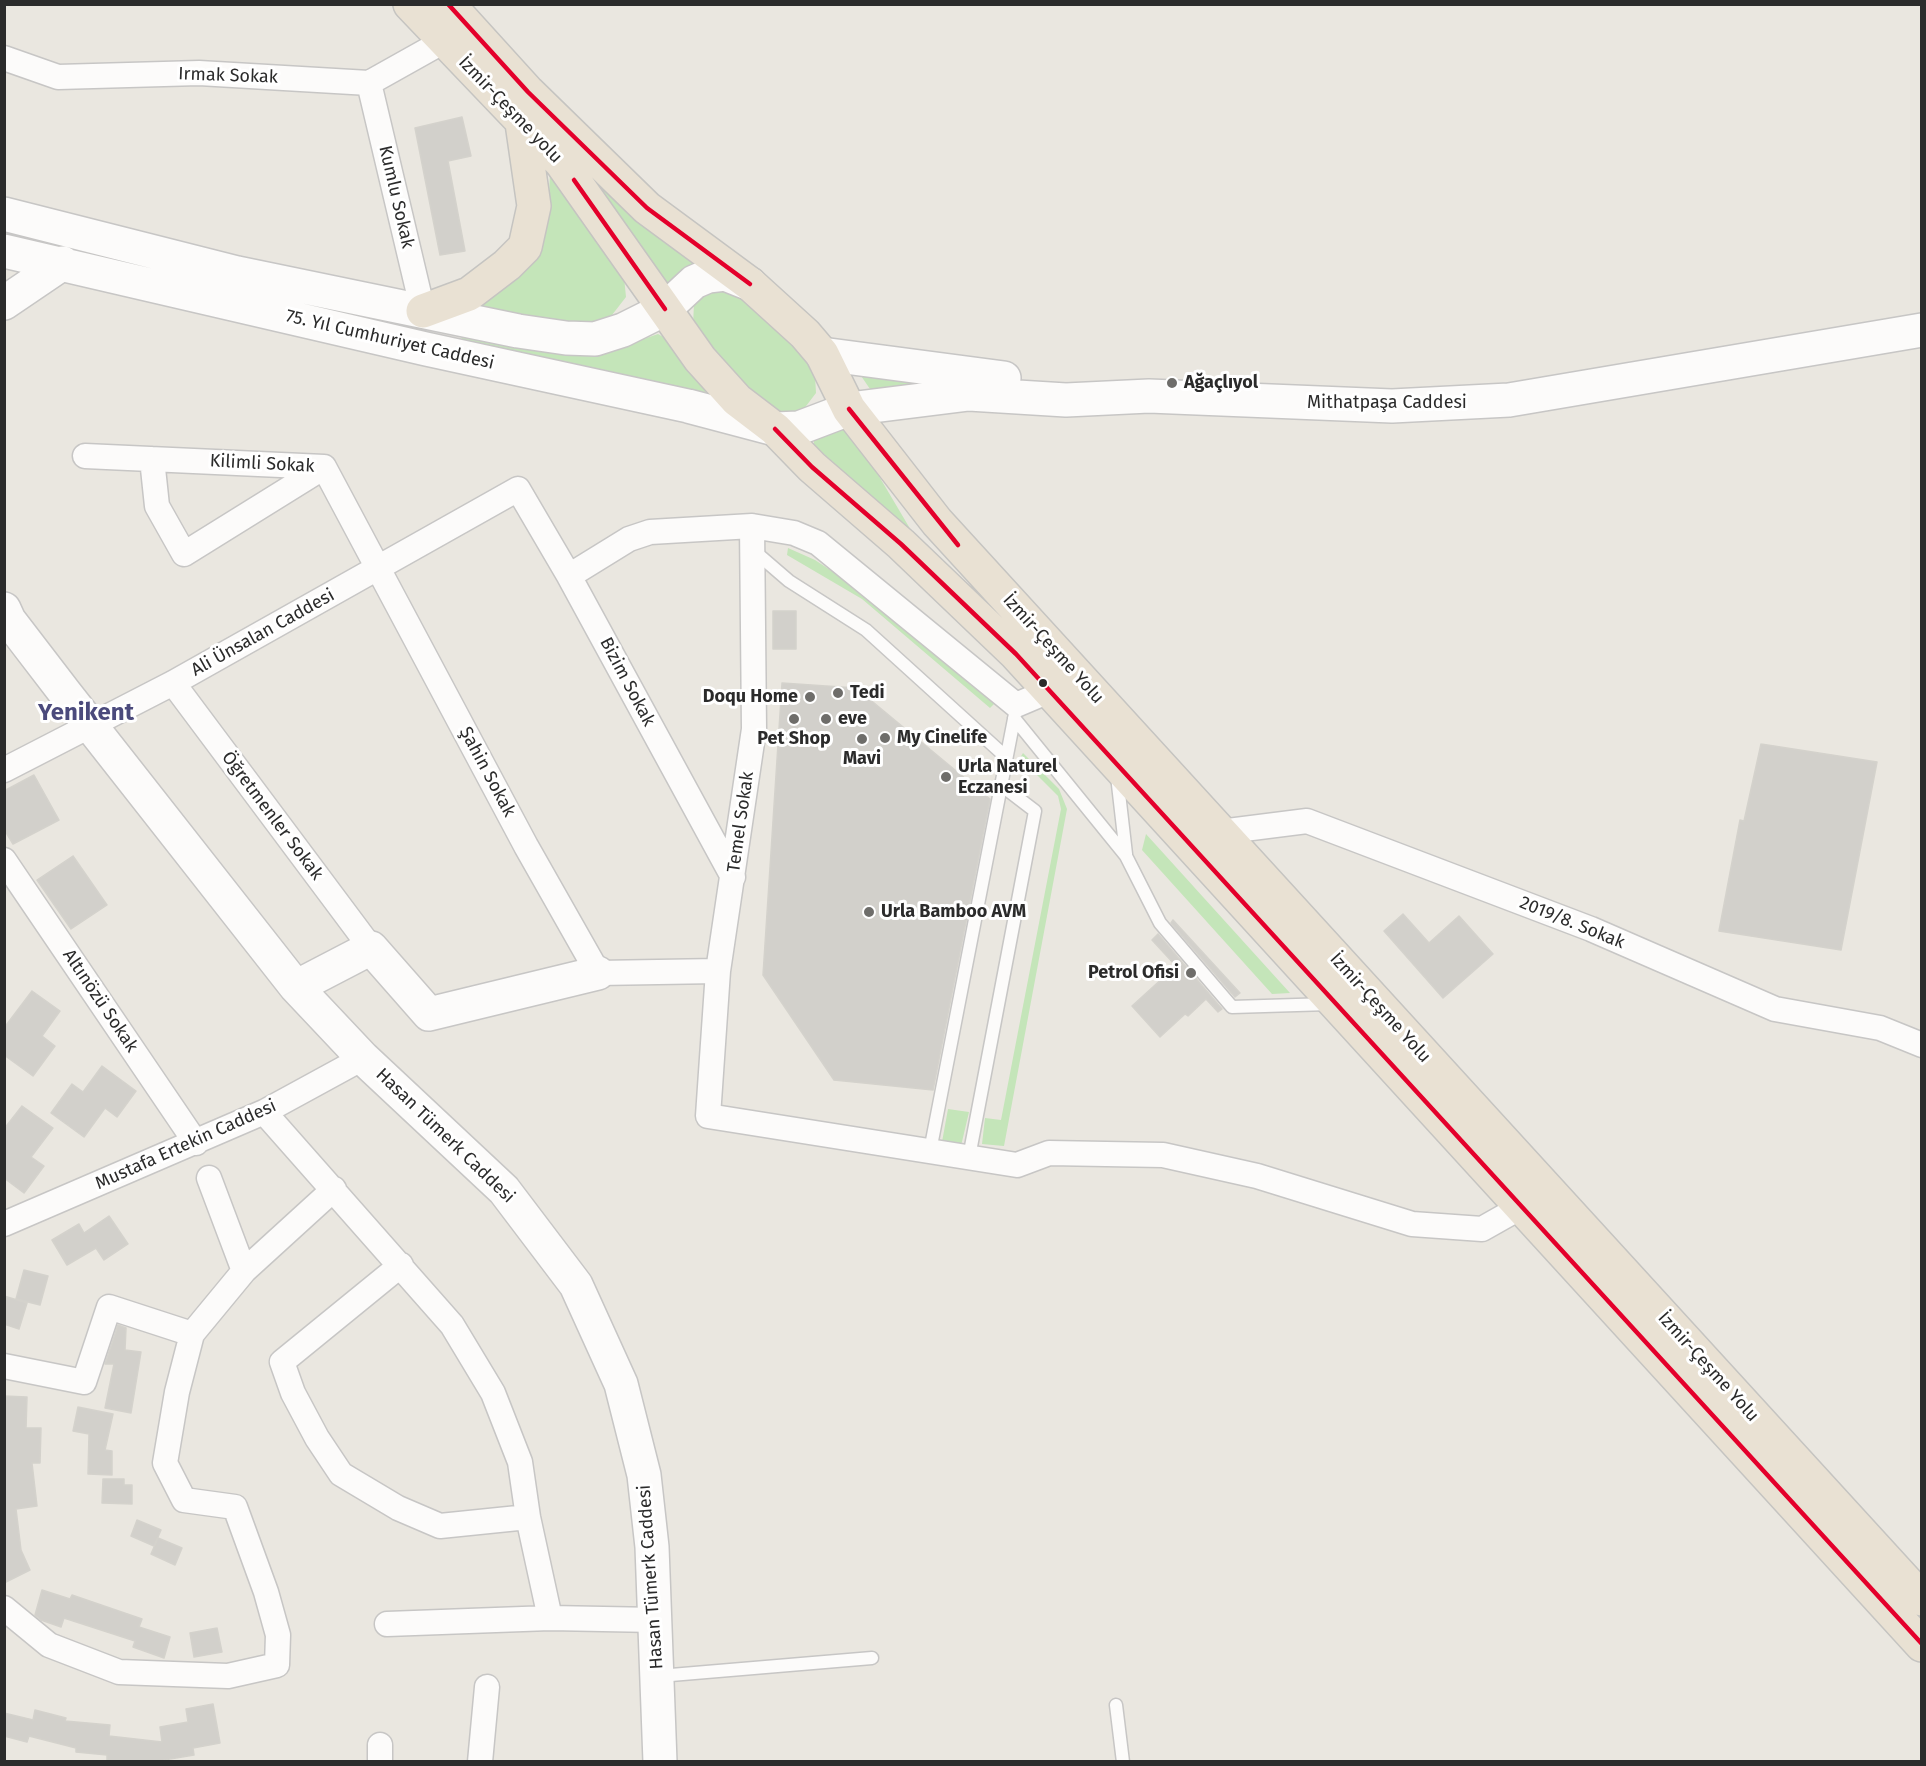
<!DOCTYPE html>
<meta charset="utf-8">
<style>
body{margin:0}
#map{position:relative;width:1926px;height:1766px;overflow:hidden;background:#eae7e0;font-family:"Fira Sans",sans-serif}
canvas{display:block}
.frame{position:absolute;inset:0;border:6px solid #2b2b2b;pointer-events:none}
</style>
<div id="map">
<canvas width="1926" height="1766"></canvas>
<div class="frame"></div>
</div>
<script>
const ctx = document.querySelector('canvas').getContext('2d');
ctx.lineJoin = 'round';
function fill(path, color) {
  ctx.fillStyle = color;
  ctx.fill(path, 'evenodd');
}
function poly(rows) {
  const path = new Path2D();
  for (const r of rows) {
    path.moveTo(r[0], r[1]);
    for (let i = 2; i < r.length; i += 2) path.lineTo(r[i], r[i + 1]);
  }
  return path;
}
function stroke(path, color, width, dash) {
  ctx.strokeStyle = color;
  ctx.lineWidth = width;
  ctx.lineCap = dash ? 'butt' : 'round';
  ctx.setLineDash(dash || []);
  ctx.stroke(path);
}
function write(font, color, halo, rows, align = 'center') {
  ctx.font = font + ' "Fira Sans",sans-serif';
  ctx.lineWidth = 6;
  ctx.setLineDash([]);
  ctx.textBaseline = 'middle';
  ctx.strokeStyle = halo;
  ctx.fillStyle = color;
  for (const [text, x, y, turn = 0] of rows) {
    ctx.save();
    ctx.translate(x, y);
    ctx.rotate((+turn || 0) * Math.PI / 180);
    ctx.textAlign = isNaN(turn) ? turn : align;
    if (halo) ctx.strokeText(text, 0, 0);
    ctx.fillText(text, 0, 0);
    ctx.restore();
  }
}
fill(poly([
 [571,149,697,259,670,291],
 [550,172,624,277,626,297,612,315,601,322,585,327,475,312,549,194],
 [710,288,737,291,807,355,815,375,816,393,800,414,768,411,693,326,694,303],
 [658,334,665,338,713,401,461,343,462,335,505,346,581,354,609,351],
 [855,367,946,377,881,393,870,389],
 [844,428,854,434,915,537,814,445,814,436],
 [788,548,815,560,885,606,994,704,990,708,862,599,787,555],
 [1023,753,1059,789,1067,809,1004,1146,982,1144,985,1118,1001,1120,1061,809,1058,796,1020,758],
 [1146,834,1290,993,1272,994,1142,850],
 [948,1109,969,1112,961,1146,942,1142]
]), '#c4e5b9');
const building = poly([
 [462,117,471,156,448,161,465,251,440,255,415,128,462,117],
 [773,611,796,611,796,649,773,649,773,611],
 [782,683,856,688,990,799,933,1090,834,1080,763,975,782,683],
 [1761,744,1877,762,1841,950,1719,931,1740,820,1744,821,1761,744],
 [34,775,59,820,13,844,4,829,4,791,34,775],
 [73,856,107,905,71,929,37,880,73,856],
 [1403,914,1429,943,1459,916,1493,954,1443,998,1384,931,1403,914],
 [1173,920,1240,993,1235,997,1171,923,1173,920],
 [1158,934,1222,1009,1218,1012,1206,999,1188,1016,1185,1014,1160,1037,1132,1006,1176,966,1152,940,1158,934],
 [32,991,60,1011,42,1036,55,1046,33,1076,4,1055,4,1028,32,991],
 [102,1066,136,1091,117,1117,105,1108,84,1137,51,1113,72,1084,83,1092,102,1066],
 [22,1106,53,1128,31,1157,44,1166,24,1193,4,1178,4,1129,22,1106],
 [109,1216,128,1244,104,1260,96,1248,67,1265,52,1240,79,1224,84,1233,109,1216],
 [24,1270,48,1276,40,1305,16,1299,24,1270],
 [4,1296,27,1303,19,1329,4,1324,4,1296],
 [118,1325,126,1328,125,1350,141,1352,131,1413,105,1408,114,1364,105,1364,118,1325],
 [4,1396,27,1397,26,1428,41,1428,40,1463,32,1463,37,1506,16,1509,21,1550,30,1570,4,1583,4,1396],
 [78,1407,113,1414,105,1450,112,1451,112,1475,88,1474,89,1434,73,1431,78,1407],
 [103,1479,124,1479,124,1485,132,1485,132,1504,102,1503,103,1479],
 [137,1520,161,1530,154,1546,131,1536,137,1520],
 [158,1538,182,1548,175,1565,151,1554,158,1538],
 [42,1590,70,1599,72,1595,142,1619,139,1627,170,1637,164,1658,133,1647,135,1641,64,1618,61,1627,41,1620,35,1615,42,1590],
 [217,1628,222,1652,194,1657,190,1633,217,1628],
 [213,1704,220,1743,193,1748,194,1755,158,1761,107,1761,107,1755,76,1752,76,1748,29,1736,27,1742,4,1736,4,1713,33,1720,35,1710,66,1718,65,1721,110,1725,109,1736,162,1742,160,1727,188,1722,186,1709,213,1704]
]);
fill(building, '#d2d0cb');
stroke(building, '#d4d2cc', 1.5);
const lane = poly([
 [753,550,789,581,866,630,1006,757],
 [1014,718,1126,856,1160,923,1232,1007,1329,1004],
 [1117,776,1126,854],
 [930,1151,1015,714],
 [969,1157,1035,811,1001,785],
 [659,1676,872,1658],
 [1116,1705,1123,1762]
]);
const street = poly([
 [4,58,58,77,199,73,369,83,444,41],
 [369,83,423,311],
 [85,456,324,467,526,846,598,973,718,971],
 [152,459,157,506,184,554,324,467],
 [752,526,754,729,718,971,708,1116,1017,1165,1049,1153,1163,1155,1257,1176,1412,1224,1482,1229,1521,1207],
 [569,576,629,539,650,532,752,526,794,533,818,543,1016,705,1049,691],
 [173,683,371,948],
 [4,770,173,683,518,489,569,576,733,877],
 [1220,832,1307,821,1591,929,1775,1009,1880,1028,1922,1045],
 [4,860,196,1143],
 [264,1112,452,1325,493,1393,520,1462,528,1517,550,1618,656,1620],
 [209,1178,244,1271],
 [4,1224,264,1112,363,1058],
 [401,1265,282,1362,293,1393,317,1438,341,1474,398,1508,440,1526,528,1517],
 [4,1366,84,1382,109,1307,192,1334],
 [4,1608,49,1645,119,1672,228,1676,277,1665,278,1635,266,1592,235,1507,184,1500,165,1463,177,1392,192,1334,244,1271,334,1189],
 [387,1624,550,1618],
 [380,1762,380,1745],
 [480,1762,487,1687]
]);
const secondary = poly([
 [4,214,237,273,518,331,566,338,595,339,623,330,665,309,694,282,708,276,725,274,750,284],
 [4,251,426,349,688,406,775,429,799,428,849,409,969,394,1066,400,1149,396,1392,406,1509,400,1922,330],
 [4,303,63,263],
 [822,354,1004,378],
 [4,609,9,620,65,693,296,987,363,1058,504,1190,576,1285,621,1384,644,1475,652,1547,660,1762],
 [296,987,371,948,429,1014,598,973]
]);
const highway = poly([
 [410,4,561,162,700,359,737,400,775,429,812,467,901,544,1016,654,1922,1645],
 [448,4,528,92,647,208,750,284,805,334,822,354,849,409,937,522,1922,1599],
 [423,311,469,294,507,265,525,247,534,206,522,123]
]);
stroke(lane, '#c7c6c5', 15);
stroke(street, '#c7c6c5', 27);
stroke(secondary, '#c7c6c5', 36);
stroke(highway, '#c5c4c1', 36);
stroke(lane, '#fcfbfa', 12);
stroke(street, '#fcfbfa', 24);
stroke(secondary, '#fcfbfa', 33);
stroke(highway, '#e9e1d3', 33);
stroke(poly([
 [448,4,528,92,647,208,750,284],
 [574,180,665,309],
 [849,409,958,545],
 [775,429,812,467,901,544,1016,654,1922,1644]
]), '#e4002b', 4.5);
for (const [x, y, r, color] of [
 [1172,383,6,"#6e6d6a"],
 [1043,683,5,"#2b2b2b"],
 [838,693,6,"#6e6d6a"],
 [810,697,6,"#6e6d6a"],
 [794,719,6,"#6e6d6a"],
 [826,719,6,"#6e6d6a"],
 [885,738,6,"#6e6d6a"],
 [862,739,6,"#6e6d6a"],
 [946,777,6,"#6e6d6a"],
 [869,912,6,"#6e6d6a"],
 [1191,973,6,"#6e6d6a"]
]) {
  const dot = new Path2D();
  dot.arc(x, y, r, 0, 2 * Math.PI);
  ctx.fillStyle = color;
  ctx.fill(dot);
  stroke(dot, '#fff', 2);
}
write('18px', '#2b2b2b', '#fff', [
 ["Irmak Sokak",228,76,2],
 ["İzmir-Çeşme yolu",510,110,46],
 ["Kumlu Sokak",396,197,77],
 ["75. Yıl Cumhuriyet Caddesi",390,340,13],
 ["Mithatpaşa Caddesi",1387,403],
 ["Kilimli Sokak",262,464,3],
 ["Ali Ünsalan Caddesi",263,633,-29],
 ["İzmir-Çeşme Yolu",1053,649,48],
 ["Bizim Sokak",627,682,62],
 ["Şahin Sokak",487,772,62],
 ["Öğretmenler Sokak",272,816,53],
 ["Temel Sokak",741,822,-82],
 ["2019/8. Sokak",1572,923,22],
 ["Altınözü Sokak",100,1001,56],
 ["İzmir-Çeşme Yolu",1380,1008,48],
 ["Hasan Tümerk Caddesi",445,1136,44],
 ["Mustafa Ertekin Caddesi",186,1145,-24],
 ["İzmir-Çeşme Yolu",1708,1367,48],
 ["Hasan Tümerk Caddesi",651,1577,-94]
]);
write('bold 18px', '#2b2b2b', '#fff', [
 ["Ağaçlıyol",1184,383],
 ["Tedi",850,693],
 ["Doqu Home",798,697,"right"],
 ["eve",838,719],
 ["My Cinelife",897,738],
 ["Pet Shop",794,739,"center"],
 ["Mavi",862,759,"center"],
 ["Urla Naturel",958,767],
 ["Eczanesi",958,788],
 ["Urla Bamboo AVM",881,912],
 ["Petrol Ofisi",1179,973,"right"]
], 'left');
write('bold 24px', '#4b4a7c', '#fff', [
 ["Yenikent",86,713]
]);
</script>
